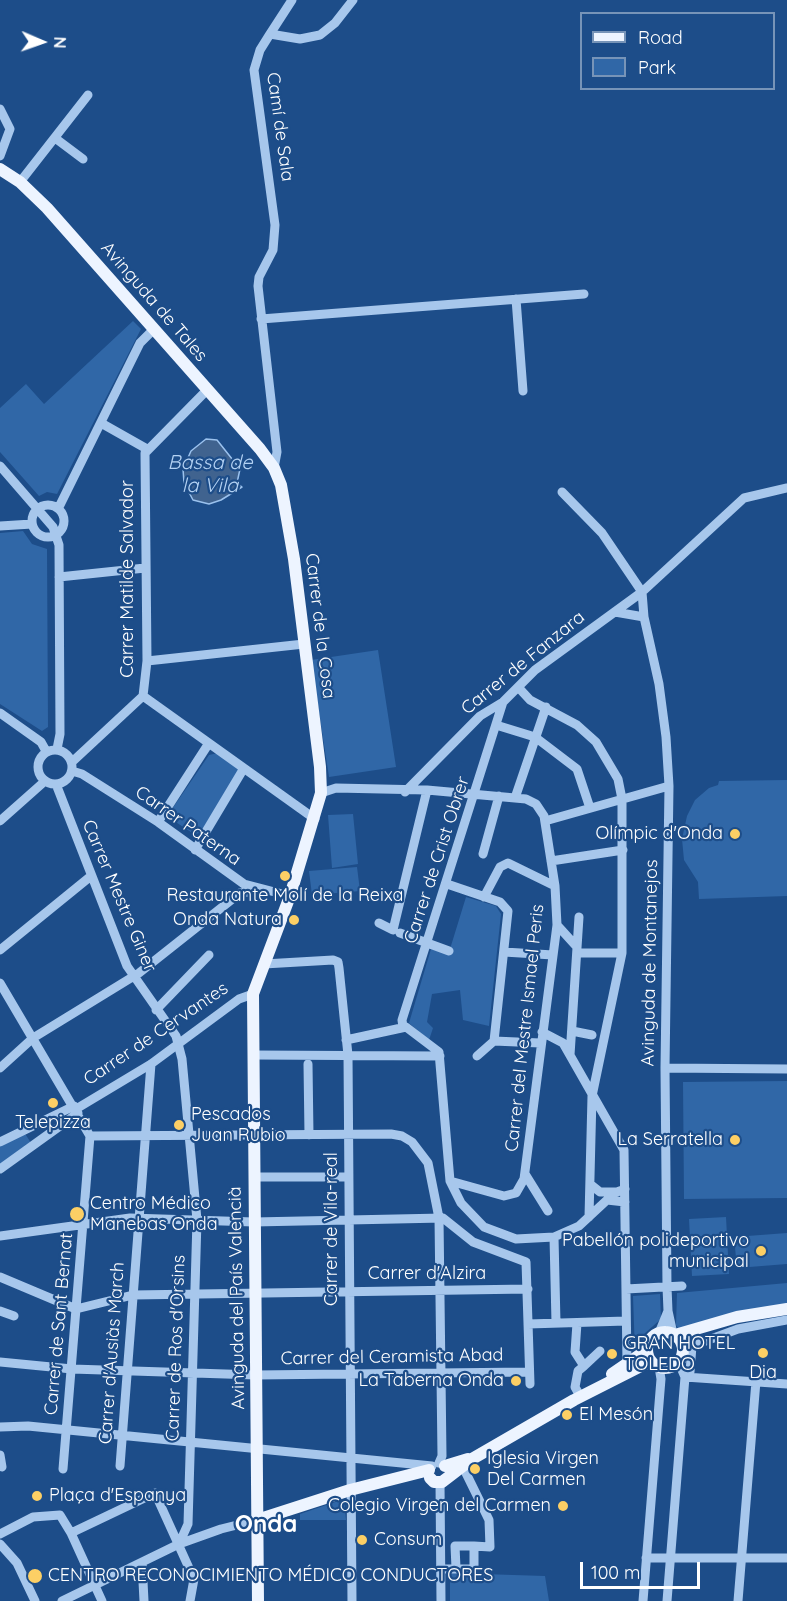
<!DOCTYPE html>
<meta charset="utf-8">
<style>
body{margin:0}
#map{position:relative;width:787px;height:1601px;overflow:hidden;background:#1d4d89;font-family:Quicksand,sans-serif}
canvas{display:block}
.legend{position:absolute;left:580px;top:12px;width:195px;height:78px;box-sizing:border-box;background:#1d4d89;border:2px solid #7794b8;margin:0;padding:8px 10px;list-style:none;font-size:18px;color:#fff}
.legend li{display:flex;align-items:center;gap:12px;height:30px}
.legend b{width:30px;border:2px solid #7794b8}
.north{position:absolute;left:12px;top:12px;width:60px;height:60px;-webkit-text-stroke:4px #1d4d89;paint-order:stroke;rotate:92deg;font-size:16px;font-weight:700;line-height:24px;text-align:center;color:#fff}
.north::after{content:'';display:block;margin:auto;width:21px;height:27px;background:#fff;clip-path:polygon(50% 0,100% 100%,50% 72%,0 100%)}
.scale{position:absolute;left:580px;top:1562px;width:120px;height:27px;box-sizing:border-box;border:3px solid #fff;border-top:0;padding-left:8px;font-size:18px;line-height:21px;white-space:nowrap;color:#fff;-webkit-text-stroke:4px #1d4d89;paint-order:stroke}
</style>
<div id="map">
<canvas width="787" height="1601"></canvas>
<ul class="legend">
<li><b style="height:8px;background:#edf4ff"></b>Road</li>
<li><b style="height:16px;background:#3067a7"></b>Park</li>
</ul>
<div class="north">N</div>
<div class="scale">100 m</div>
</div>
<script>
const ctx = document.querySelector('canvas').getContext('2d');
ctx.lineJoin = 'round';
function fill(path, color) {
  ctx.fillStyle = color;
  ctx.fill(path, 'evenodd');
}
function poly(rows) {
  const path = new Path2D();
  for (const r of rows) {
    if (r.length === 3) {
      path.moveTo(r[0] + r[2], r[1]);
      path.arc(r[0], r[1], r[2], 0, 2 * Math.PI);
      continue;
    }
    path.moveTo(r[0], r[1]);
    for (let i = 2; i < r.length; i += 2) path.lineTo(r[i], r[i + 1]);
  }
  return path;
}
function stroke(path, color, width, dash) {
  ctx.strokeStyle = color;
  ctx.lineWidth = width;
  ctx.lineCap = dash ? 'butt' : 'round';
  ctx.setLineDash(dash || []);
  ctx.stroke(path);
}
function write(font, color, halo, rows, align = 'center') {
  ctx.font = font + ' Quicksand,sans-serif';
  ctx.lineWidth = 4.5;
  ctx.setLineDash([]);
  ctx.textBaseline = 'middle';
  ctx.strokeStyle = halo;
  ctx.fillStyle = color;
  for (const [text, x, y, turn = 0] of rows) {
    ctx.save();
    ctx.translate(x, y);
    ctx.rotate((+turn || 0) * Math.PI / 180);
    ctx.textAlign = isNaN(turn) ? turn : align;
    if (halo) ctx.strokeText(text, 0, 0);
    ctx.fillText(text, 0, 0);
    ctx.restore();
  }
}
fill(poly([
 [133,321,141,329,57,494,47,492,39,496,0,452,0,408,26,384,44,404],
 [23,531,32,544,47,549,48,727,42,731,0,704,0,533],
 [378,650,396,767,329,777,311,660],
 [218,753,237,766,240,775,201,833,194,834,171,819,170,812,209,755],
 [787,780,787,896,699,899,698,882,684,860,682,839,687,816,695,800,709,788,718,785,719,781],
 [353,814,358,864,332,868,328,815],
 [357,867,360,891,312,895,309,871],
 [466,897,496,906,501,914,489,1026,463,1020,460,990,432,994,427,1022,433,1028,429,1040,409,1023,431,949,450,949],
 [787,1081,787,1198,684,1199,683,1082],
 [24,1132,31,1143,0,1166,0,1145],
 [726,1217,729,1274,692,1276,689,1219],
 [787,1233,787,1264,737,1268,734,1237],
 [787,1283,787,1305,679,1330,676,1325,677,1293],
 [660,1294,661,1319,644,1334,639,1350,635,1353,633,1296],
 [344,1499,346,1520,300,1520,300,1514],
 [450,1573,545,1576,549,1601,450,1601]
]), '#3067a7');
const water = poly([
 [206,439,217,440,240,469,237,483,242,487,221,500,209,504,193,500,184,483,183,469,191,451,206,439]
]);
fill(water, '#40638f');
stroke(water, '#9bc2ee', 1.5);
stroke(poly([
 [270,34,292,0],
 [0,109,10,129,0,156],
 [55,138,83,159],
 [20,182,88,95],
 [516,299,523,391],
 [261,319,584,294],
 [101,423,147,449],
 [0,466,53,527,59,545,60,734,57,749],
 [274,468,277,452,258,286,259,277,273,250,275,225,254,70,260,50,270,34,300,39,320,35,335,23,353,0],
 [562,492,602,533,642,592,644,617,659,684,666,737,669,786,665,1068,667,1287,668,1311,673,1334],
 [48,521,16],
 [59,507,140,343,154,329],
 [0,526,32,524],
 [59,577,145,568],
 [615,612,644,617],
 [147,661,304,644],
 [518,687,530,700,577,725,596,742,618,779,622,799,622,953,592,1096,589,1217],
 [143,696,315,819],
 [0,713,41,742,46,751],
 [496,725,535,737,577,769,590,808],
 [55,767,17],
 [72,762,143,696,147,661,145,453,207,390],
 [72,771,82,774,158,822,244,884,290,896],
 [56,784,127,966,176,1036,182,1059,197,1220,188,1524,179,1544],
 [405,792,480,716,503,702,535,670,642,592,744,498,787,488],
 [321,793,336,788,427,790,526,799,536,804,544,816,555,886,557,925,524,1179,516,1193,504,1196,450,1181],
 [515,798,546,707],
 [0,821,45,781],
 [545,821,669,786],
 [158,822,209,743],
 [195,850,244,768],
 [483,854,499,796],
 [551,861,623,850],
 [447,884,500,902,508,911,494,1041,477,1056],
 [484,897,500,867,508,863,555,886],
 [379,923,393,930,427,790],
 [557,925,577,947],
 [400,933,449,951],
 [0,950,91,876],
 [504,952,553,955],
 [577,953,622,953],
 [264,964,333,960,338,962,339,968,348,1055,352,1601],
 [0,983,90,1136,63,1469],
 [156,1010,209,955],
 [403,1027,402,1020,503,702],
 [572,1031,592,1035],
 [542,1032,563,1043,624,1150,627,1364],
 [346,1040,406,1027,439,1052,450,1181,461,1203,484,1227,516,1239,554,1237,579,1226,607,1200,625,1202],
 [494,1041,540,1043],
 [253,1055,440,1056],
 [570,1055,579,917],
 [308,1064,309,1135],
 [0,1068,33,1038,139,973,240,893,265,891],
 [665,1068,787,1069],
 [76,1109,151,1064,239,999,253,994],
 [90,1136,391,1134,402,1136,412,1142,428,1163,439,1218,442,1456,439,1463],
 [0,1142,74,1106],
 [0,1169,78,1113],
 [525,1174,548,1211],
 [254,1177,348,1177],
 [590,1184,600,1192,617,1192,625,1189],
 [0,1236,130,1218,254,1222,443,1218,473,1242,526,1262,530,1384],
 [554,1237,556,1323],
 [0,1277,76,1309,133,1295,528,1289],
 [626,1289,682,1286],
 [0,1311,14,1316],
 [577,1323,575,1352,584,1366,578,1371,575,1387,580,1396],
 [528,1324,626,1321],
 [659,1333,668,1311],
 [0,1362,72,1369,256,1375,528,1372],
 [584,1366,600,1351],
 [685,1377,690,1372,692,1346,738,1329,787,1320],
 [685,1377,787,1384],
 [0,1427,28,1426,432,1466],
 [0,1455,2,1467],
 [120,1466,151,1064],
 [463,1467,489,1520,490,1547,474,1546],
 [440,1482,441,1601],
 [0,1534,33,1517,60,1515,71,1533],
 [0,1544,17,1563,35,1601],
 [646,1558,787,1558],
 [142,1562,144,1601],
 [441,1569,474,1569,474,1546,455,1546,456,1568],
 [62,1601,179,1544,221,1529,257,1520],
 [102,1601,71,1533,155,1493,194,1579,190,1601],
 [643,1601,661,1379,659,1367],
 [667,1601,685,1377,678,1361],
 [738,1601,756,1381]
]), '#a7c7ec', 9);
stroke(poly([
 [0,169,20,182,47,208,260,449,274,468,281,485,294,559,320,767,321,793,290,896,253,994,258,1601],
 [665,1350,18],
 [675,1335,737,1317,787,1309],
 [612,1374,647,1350],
 [445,1466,468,1459],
 [430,1478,434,1482,442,1482,472,1459,574,1400,651,1361],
 [257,1520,350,1490,429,1470]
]), '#edf4ff', 12);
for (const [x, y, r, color] of [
 [735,834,6,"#fccf65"],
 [285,876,6,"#fccf65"],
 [294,920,6,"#fccf65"],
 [53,1103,6,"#fccf65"],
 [179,1125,6,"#fccf65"],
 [735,1140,6,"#fccf65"],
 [77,1214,8,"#fccf65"],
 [761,1251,6,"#fccf65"],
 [763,1353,6,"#fccf65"],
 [612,1354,6,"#fccf65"],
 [516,1381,6,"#fccf65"],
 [567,1415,6,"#fccf65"],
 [475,1469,6,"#fccf65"],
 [37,1496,6,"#fccf65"],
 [563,1506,6,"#fccf65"],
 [362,1540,6,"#fccf65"],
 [35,1576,8,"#fccf65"]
]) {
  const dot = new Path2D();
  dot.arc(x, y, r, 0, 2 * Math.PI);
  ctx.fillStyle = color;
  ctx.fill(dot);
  stroke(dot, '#1d4d89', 2);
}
write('18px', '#fff', '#1d4d89', [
 ["Camí de Sala",280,127,82],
 ["Avinguda de Tales",154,302,49],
 ["Carrer Matilde Salvador",128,579,-90],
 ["Carrer de la Cosa",320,626,83],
 ["Carrer de Fanzara",523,663,-39],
 ["Carrer Paterna",188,826,35],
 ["Carrer de Crist Obrer",437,860,-72],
 ["Carrer Mestre Giner",119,896,67],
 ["Avinguda de Montanejos",650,963,-89],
 ["Carrer del Mestre Ismael Peris",525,1028,-84],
 ["Carrer de Cervantes",156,1034,-34],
 ["Carrer de Vila-real",332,1229,-90],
 ["Carrer d'Alzira",427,1274],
 ["Avinguda del País Valencià",237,1298,-91],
 ["Carrer de Sant Bernat",59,1324,-85],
 ["Carrer de Ros d'Orsins",176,1348,-88],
 ["Carrer d'Ausiàs March",112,1353,-86],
 ["Carrer del Ceramista Abad",392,1357,-1]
]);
write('18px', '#fff', '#1d4d89', [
 ["Olímpic d'Onda",723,834,"right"],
 ["Restaurante Molí de la Reixa",285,896,"center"],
 ["Onda Natura",282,920,"right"],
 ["Pescados",191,1115],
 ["Juan Rubio",191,1136],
 ["Telepizza",53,1123,"center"],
 ["La Serratella",723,1140,"right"],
 ["Centro Médico",90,1204],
 ["Manebas Onda",90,1225],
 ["Pabellón polideportivo",749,1241,"right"],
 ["municipal",749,1262,"right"],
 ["GRAN HOTEL",624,1344],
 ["TOLEDO",624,1365],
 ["Dia",763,1373,"center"],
 ["La Taberna Onda",504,1381,"right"],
 ["El Mesón",579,1415],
 ["Iglesia Virgen",487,1459],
 ["Del Carmen",487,1480],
 ["Plaça d'Espanya",49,1496],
 ["Colegio Virgen del Carmen",551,1506,"right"],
 ["Consum",374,1540],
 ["CENTRO RECONOCIMIENTO MÉDICO CONDUCTORES",48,1576]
], 'left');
write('italic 20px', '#b3d1f3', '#1d4d89', [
 ["Bassa de",210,463],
 ["la Vila",210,486]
]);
write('bold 24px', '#fff', '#1d4d89', [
 ["Onda",266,1525]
]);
</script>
